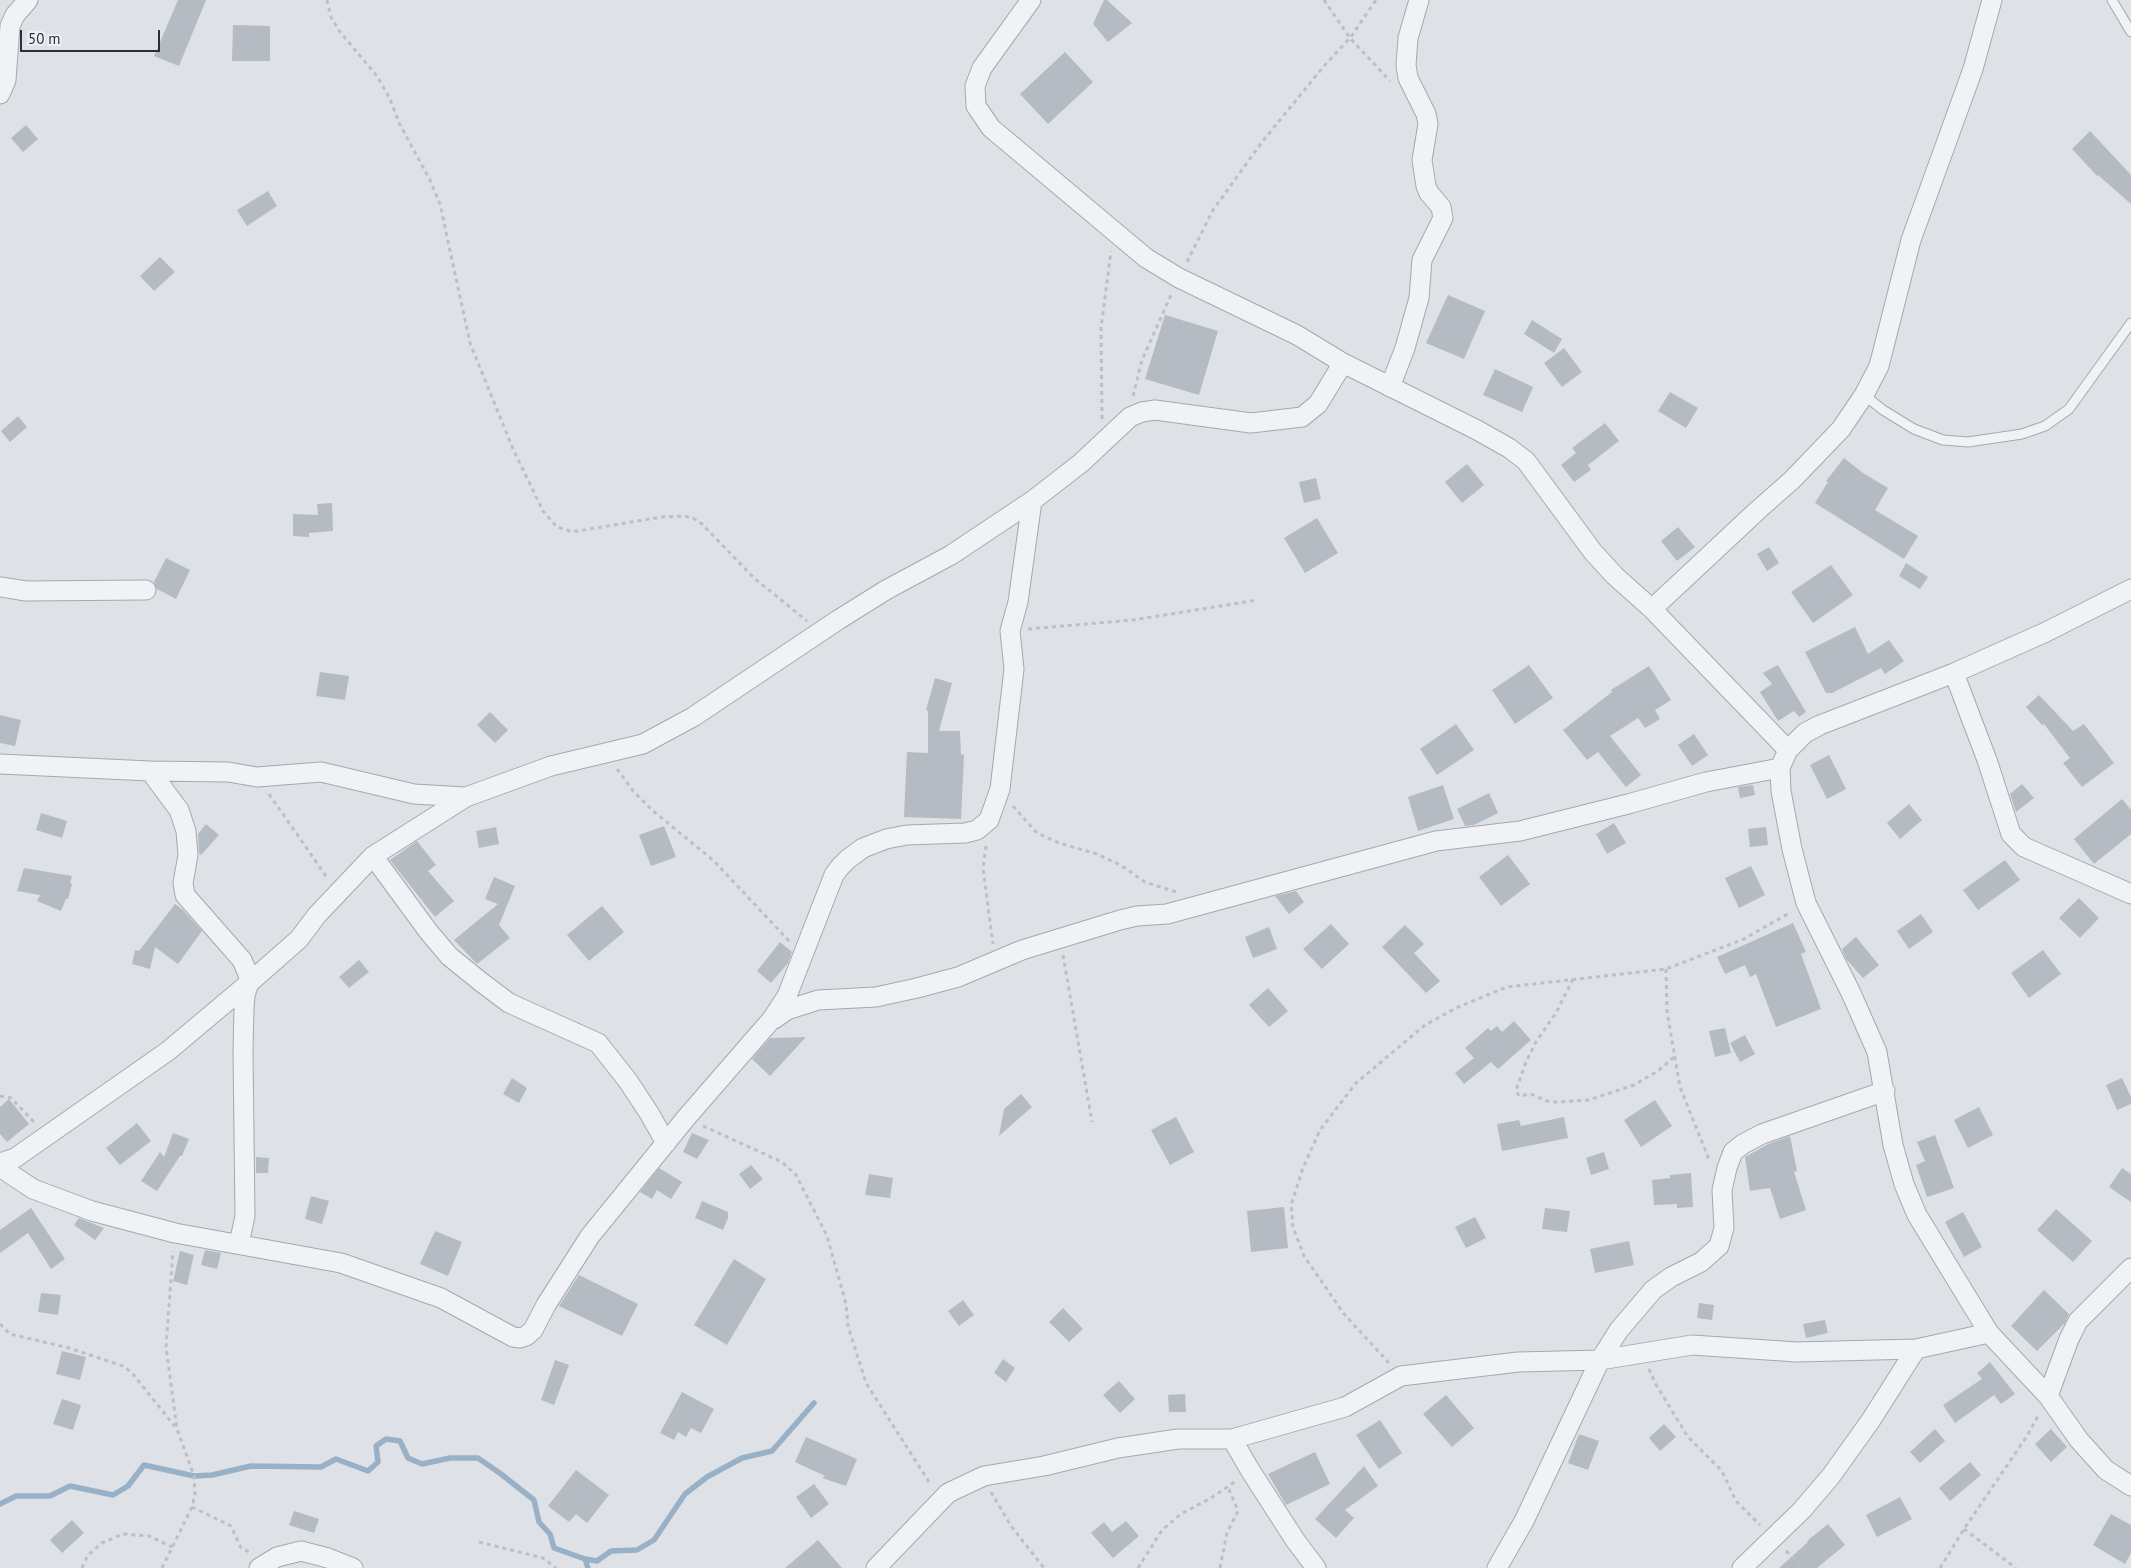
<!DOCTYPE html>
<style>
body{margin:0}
#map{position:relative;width:2131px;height:1568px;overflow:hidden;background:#dee2e7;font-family:"PT Sans",sans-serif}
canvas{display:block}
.scale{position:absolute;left:20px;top:30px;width:140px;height:22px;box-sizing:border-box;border:2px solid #27303d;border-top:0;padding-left:6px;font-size:15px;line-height:18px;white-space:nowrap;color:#27303d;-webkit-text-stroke:4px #edf0f5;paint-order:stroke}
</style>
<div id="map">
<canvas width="2131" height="1568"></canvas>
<div class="scale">50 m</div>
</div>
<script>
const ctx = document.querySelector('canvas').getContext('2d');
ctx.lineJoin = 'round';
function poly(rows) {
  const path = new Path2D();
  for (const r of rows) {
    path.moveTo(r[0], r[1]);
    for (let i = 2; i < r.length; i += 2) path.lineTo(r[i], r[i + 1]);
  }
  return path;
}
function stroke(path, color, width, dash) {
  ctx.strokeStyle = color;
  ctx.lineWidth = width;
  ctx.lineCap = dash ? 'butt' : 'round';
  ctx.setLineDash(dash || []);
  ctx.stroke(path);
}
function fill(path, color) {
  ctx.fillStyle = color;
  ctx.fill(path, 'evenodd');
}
stroke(poly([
 [0,1504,16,1496,50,1496,70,1486,113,1495,128,1486,144,1465,194,1476,212,1475,251,1466,321,1467,336,1459,368,1471,378,1462,376,1446,386,1439,400,1441,408,1458,422,1464,450,1458,478,1458,501,1474,534,1500,539,1522,550,1534,554,1548,585,1559,597,1561,611,1551,637,1550,654,1540,685,1494,707,1477,742,1458,772,1451,814,1403],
 [585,1559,588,1568]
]), '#99b1c6', 5.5);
fill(poly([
 [178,0,206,0,179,66,154,56],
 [1104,0,1107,0,1132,23,1108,42,1093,24],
 [233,25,270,26,270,61,232,61],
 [1065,52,1093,82,1048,124,1020,94],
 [26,125,38,139,23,152,11,138],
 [2090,131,2131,175,2131,204,2098,175,2097,176,2072,149],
 [268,191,277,206,247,226,237,210],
 [160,257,175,272,154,291,140,276],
 [1448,295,1485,311,1464,359,1426,343],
 [1165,315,1218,331,1199,395,1145,379],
 [1532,320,1562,339,1554,353,1524,334],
 [1564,348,1582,372,1562,387,1544,363],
 [1495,369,1533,387,1522,412,1483,395],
 [1670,392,1698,408,1686,428,1658,411],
 [18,416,27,427,10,442,1,431],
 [1605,423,1619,441,1588,465,1591,470,1574,482,1561,465,1576,453,1572,448],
 [1844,458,1863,473,1888,488,1875,510,1918,536,1904,559,1815,503,1828,482,1826,481],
 [1467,464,1484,485,1462,503,1445,482],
 [1316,478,1321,499,1304,503,1299,482],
 [332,503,333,531,309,533,309,537,293,536,293,514,318,515,317,504],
 [1317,518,1338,553,1305,573,1284,538],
 [1678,527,1695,547,1677,561,1661,541],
 [1769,547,1779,563,1767,571,1757,554],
 [166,558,190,570,176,599,157,589,154,582],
 [1906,563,1928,577,1920,589,1899,576],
 [1831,565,1853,595,1813,623,1791,592],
 [1855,627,1868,654,1889,640,1904,661,1885,674,1881,668,1832,693,1826,693,1805,652],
 [1529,665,1553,698,1515,724,1492,690],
 [1778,665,1806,712,1799,717,1794,711,1778,721,1760,692,1772,684,1763,673],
 [1649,666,1671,700,1655,710,1660,719,1645,728,1638,718,1610,736,1641,775,1626,787,1598,752,1587,760,1563,730,1612,692,1611,690],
 [320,672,349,676,345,700,316,696],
 [935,678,952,683,939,731,960,731,961,754,964,755,961,819,904,817,907,752,928,753,928,711,926,710],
 [2039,695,2073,731,2084,724,2114,763,2082,787,2063,763,2070,758,2044,724,2042,725,2026,707],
 [490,712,508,730,495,743,477,725],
 [0,715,21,720,15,746,0,743],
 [1456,724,1474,750,1437,775,1420,749],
 [1694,734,1708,755,1692,766,1678,745],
 [1829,755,1846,789,1827,799,1810,765],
 [2022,784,2034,798,2016,812,2010,794],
 [1443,785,1454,819,1418,831,1408,797],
 [1753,785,1755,795,1740,798,1738,787],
 [1489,793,1498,813,1474,825,1465,826,1457,809],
 [2122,799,2131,810,2131,834,2094,864,2074,839],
 [1909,804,1922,820,1900,839,1887,823],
 [41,813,67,821,62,838,36,830],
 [1614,823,1626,843,1607,854,1596,834],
 [206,824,219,835,201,855,199,853,198,834],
 [664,826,676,857,651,866,639,835],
 [496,827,499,844,479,848,476,831],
 [1766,827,1768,845,1750,847,1748,829],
 [417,841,436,865,428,871,454,901,435,917,390,860],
 [1508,855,1530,884,1501,906,1479,877],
 [2005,860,2020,880,1978,910,1963,890],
 [1751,866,1765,895,1739,908,1725,878],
 [24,868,72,876,70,883,72,884,68,899,66,899,61,911,37,901,40,895,17,891],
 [494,877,515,886,499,925,510,938,477,964,454,940,498,904,485,899],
 [1296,891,1304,902,1289,914,1275,896],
 [2079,898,2099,918,2080,938,2059,918],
 [175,904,183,910,202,931,178,964,155,947,150,969,132,964,135,950,139,951],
 [602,906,624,932,589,961,567,935],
 [1921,914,1933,932,1909,949,1897,931],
 [1793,923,1806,952,1801,954,1821,1009,1776,1027,1756,974,1750,977,1745,965,1725,974,1717,957],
 [1331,924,1349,944,1322,969,1303,949],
 [1405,925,1424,944,1414,953,1440,981,1426,993,1382,947],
 [1269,927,1277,949,1253,958,1245,937],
 [1856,937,1879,965,1863,978,1846,959,1842,949],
 [780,942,792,952,788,963,771,983,757,971],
 [2043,950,2061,974,2029,998,2011,973],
 [359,960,369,972,349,988,339,977],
 [1268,988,1288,1011,1269,1027,1249,1005],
 [1514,1021,1531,1040,1498,1069,1491,1062,1464,1084,1455,1073,1474,1058,1465,1048,1488,1028,1491,1031,1497,1026,1502,1032],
 [1725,1028,1731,1053,1715,1057,1709,1031],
 [1745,1035,1755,1054,1740,1062,1730,1043],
 [806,1037,770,1076,752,1059,770,1038],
 [512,1078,527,1088,519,1103,503,1094],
 [2122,1078,2131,1097,2131,1104,2117,1110,2106,1085],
 [1021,1094,1032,1107,999,1136,1004,1109],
 [9,1099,29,1124,7,1142,0,1134,0,1107],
 [1655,1100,1672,1126,1641,1147,1624,1120],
 [1979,1107,1993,1135,1968,1148,1954,1120],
 [1176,1117,1194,1152,1170,1165,1151,1130],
 [1564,1117,1568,1138,1502,1151,1497,1124,1519,1120,1521,1126],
 [137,1123,151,1141,120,1165,106,1148],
 [173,1133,189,1139,182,1156,180,1156,157,1191,141,1181,160,1152,164,1157],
 [692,1133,709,1140,697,1159,683,1152],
 [1935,1135,1954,1188,1927,1197,1916,1165,1925,1161,1917,1142],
 [1790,1136,1797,1171,1794,1172,1806,1210,1780,1219,1770,1188,1750,1191,1745,1157,1768,1144],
 [1604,1152,1609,1169,1591,1175,1586,1158],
 [256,1157,269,1158,268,1173,256,1173],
 [751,1165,763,1179,750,1189,739,1174],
 [659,1168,682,1182,671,1199,657,1190,652,1199,640,1192],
 [2122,1168,2131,1174,2131,1202,2109,1187],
 [1691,1173,1693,1207,1677,1208,1677,1204,1654,1205,1652,1180,1670,1178,1670,1175],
 [869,1174,893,1178,890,1198,865,1195],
 [311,1196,329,1201,322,1224,305,1219],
 [702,1201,728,1212,728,1218,723,1230,695,1218],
 [1284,1207,1288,1248,1251,1252,1247,1211],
 [31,1208,65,1259,51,1269,28,1233,0,1253,0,1230],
 [1545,1208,1570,1211,1567,1232,1542,1229],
 [2056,1209,2092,1241,2073,1262,2037,1230],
 [1963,1212,1982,1247,1964,1257,1945,1222],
 [1475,1217,1486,1238,1466,1248,1455,1227],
 [79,1218,104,1228,95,1240,74,1225],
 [435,1231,462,1242,448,1276,420,1264],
 [1629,1241,1634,1265,1595,1273,1590,1249],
 [205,1250,221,1253,217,1269,201,1265],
 [180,1251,194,1255,187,1285,173,1281],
 [734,1259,766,1279,727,1345,694,1325],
 [579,1275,638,1304,622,1336,559,1306],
 [2044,1290,2069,1314,2065,1323,2037,1351,2011,1326],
 [41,1293,61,1295,58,1315,38,1312],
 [963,1300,974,1315,959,1326,948,1311],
 [1699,1303,1714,1305,1712,1320,1697,1318],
 [1063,1308,1083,1329,1069,1342,1049,1322],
 [1825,1320,1828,1333,1806,1338,1803,1324],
 [62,1351,86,1357,80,1380,56,1374],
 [1003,1359,1015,1368,1006,1382,994,1373],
 [555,1360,569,1365,554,1405,541,1400],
 [1990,1362,2015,1394,2001,1404,1994,1395,1955,1423,1943,1405,1982,1379,1977,1373],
 [1119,1381,1135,1399,1120,1413,1103,1395],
 [682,1392,714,1409,701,1433,691,1428,686,1437,678,1432,674,1440,660,1433],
 [1185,1394,1186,1412,1169,1412,1168,1395],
 [1446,1395,1474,1428,1452,1447,1423,1414],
 [62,1399,81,1405,73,1430,53,1424],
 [1380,1420,1402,1453,1379,1469,1356,1435],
 [1664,1424,1676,1437,1660,1451,1649,1438],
 [1935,1429,1945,1441,1920,1463,1910,1452],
 [2051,1429,2067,1447,2051,1462,2035,1444],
 [1579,1434,1599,1441,1588,1470,1568,1463],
 [806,1437,857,1459,846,1486,822,1478,825,1476,795,1462],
 [1315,1452,1330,1484,1286,1505,1268,1474],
 [1970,1462,1981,1475,1950,1501,1939,1488],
 [1364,1466,1378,1486,1345,1510,1354,1518,1336,1538,1315,1519],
 [576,1470,609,1495,587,1523,576,1514,569,1522,548,1506],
 [814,1484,829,1504,811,1518,796,1497],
 [1900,1497,1912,1519,1877,1537,1866,1515],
 [294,1511,319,1519,314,1533,289,1525],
 [2111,1514,2131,1525,2131,1553,2125,1564,2093,1545],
 [72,1520,84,1533,62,1553,50,1540],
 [1126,1521,1139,1536,1113,1558,1091,1533,1104,1522,1112,1532],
 [1828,1524,1845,1545,1817,1568,1779,1568,1808,1542,1807,1541],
 [818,1540,842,1568,785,1568]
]), '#b5bbc3');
const service = poly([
 [2112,0,2131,32],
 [1864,395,1883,410,1914,429,1943,440,1968,442,2022,434,2045,426,2069,409,2131,323]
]);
const minor = poly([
 [1031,0,982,68,975,86,976,106,991,128,1146,258,1179,278,1297,335,1343,363,1477,430,1509,448,1526,461,1593,552,1615,576,1652,609,1788,750],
 [0,94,6,80,10,26,15,15,28,0],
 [1390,387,1405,348,1419,298,1422,260,1443,218,1441,207,1429,193,1426,186,1422,160,1428,124,1426,114,1408,78,1406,65,1408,38,1419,0],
 [0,587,26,591,146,590],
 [2131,589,2046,632,1954,673,1820,725,1805,733,1788,750,1780,768,1781,791,1792,849,1806,903,1851,993,1877,1052,1893,1145,1904,1184,1917,1215,1989,1333,2048,1396,2079,1440,2106,1470,2131,1486],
 [1652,609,1758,510,1792,480,1841,429,1864,395,1879,366,1911,240,1973,69,1992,0],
 [1954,673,1987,760,2011,834,2024,847,2131,894],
 [0,764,150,771,228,772,257,777,321,772,414,794,465,797],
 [150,771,179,810,186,831,188,855,183,883,185,895,242,960,248,974,249,983,245,995,244,1008,243,1052,245,1216,239,1244],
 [373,856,428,931,449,956,481,982,509,1003,598,1043,628,1081,649,1113,666,1143],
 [774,1019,787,1010,818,1000,876,997,917,988,958,977,1022,950,1120,920,1137,916,1167,914,1436,841,1520,831,1628,804,1706,782,1780,768],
 [0,1163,15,1158,168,1051,249,983,299,939,317,915,373,856,466,797,551,766,643,744,693,717,838,620,886,590,951,555,1032,501,1081,463,1130,417,1142,412,1155,410,1251,423,1302,417,1318,404,1343,363],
 [0,1167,33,1189,92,1211,175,1233,341,1263,441,1298,513,1337,520,1338,526,1336,533,1330,546,1305,590,1236,686,1118,772,1019,787,996,834,875,840,867,848,859,863,848,886,839,907,835,965,833,977,830,989,820,1000,789,1014,669,1010,631,1018,602,1032,501],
 [2048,1396,2069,1339,2078,1321,2131,1268],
 [1232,1439,1250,1470,1295,1540,1316,1568],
 [259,1568,277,1557,301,1551,328,1558,353,1568],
 [876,1568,948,1493,984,1476,1044,1466,1118,1448,1178,1439,1232,1439,1345,1407,1401,1376,1518,1362,1600,1360,1692,1345,1797,1352,1916,1349,1989,1333],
 [1497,1568,1524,1521,1600,1360,1619,1330,1653,1290,1671,1277,1701,1262,1719,1246,1724,1228,1722,1190,1727,1168,1733,1152,1743,1144,1762,1134,1885,1091],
 [1742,1568,1802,1510,1831,1476,1871,1420,1916,1349]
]);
stroke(service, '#a3a9b1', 11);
stroke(minor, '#a3a9b1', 21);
stroke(poly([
 [327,0,331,17,340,32,377,76,390,99,399,123,430,180,440,204,470,343,513,449,543,511,557,527,570,531,578,531,661,517,684,516,693,518,702,524,754,578,807,621],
 [1324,0,1350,38,1390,81],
 [1187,262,1213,210,1262,142,1324,66,1350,38,1376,0],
 [1133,396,1142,360,1171,295],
 [1102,419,1101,328,1111,251],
 [1028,629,1133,620,1258,600],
 [617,769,634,792,652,810,714,861,789,941],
 [269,794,328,879],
 [1013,806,1037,833,1059,843,1097,854,1122,866,1145,882,1176,892],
 [986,846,983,868,993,944],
 [1063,955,1092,1122],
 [1666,969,1667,1011,1680,1087,1710,1162],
 [1573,979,1556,1013,1537,1040,1526,1062,1516,1090,1519,1096,1531,1094,1547,1101,1556,1102,1589,1100,1634,1085,1658,1071,1674,1057],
 [0,1096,11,1098,35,1123],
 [703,1126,782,1162,796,1175,827,1236,846,1304,848,1326,866,1383,931,1485],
 [0,1324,10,1334,69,1348,123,1366,132,1373,177,1429],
 [1389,1363,1344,1314,1304,1256,1293,1227,1291,1205,1303,1168,1320,1130,1356,1083,1425,1025,1458,1007,1507,987,1666,969,1744,939,1791,912],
 [1649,1369,1655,1383,1688,1437,1722,1471,1736,1501,1760,1525],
 [991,1492,1011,1526,1044,1568],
 [192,1507,231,1526,241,1548,249,1552],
 [1964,1529,2016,1568],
 [479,1542,543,1558,556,1568],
 [1786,1551,1806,1568],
 [82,1568,88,1555,102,1543,123,1534,149,1536,172,1547],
 [162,1568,192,1507,195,1494,194,1476,177,1429,166,1347,173,1251],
 [1138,1568,1162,1530,1181,1514,1211,1498,1236,1481],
 [1220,1568,1227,1533,1238,1511,1228,1487],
 [1940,1568,1964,1529,2027,1436,2039,1414]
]), '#bcc0c5', 3, [4, 4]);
stroke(service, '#f0f2f5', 9);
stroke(minor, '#f0f2f5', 19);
</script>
